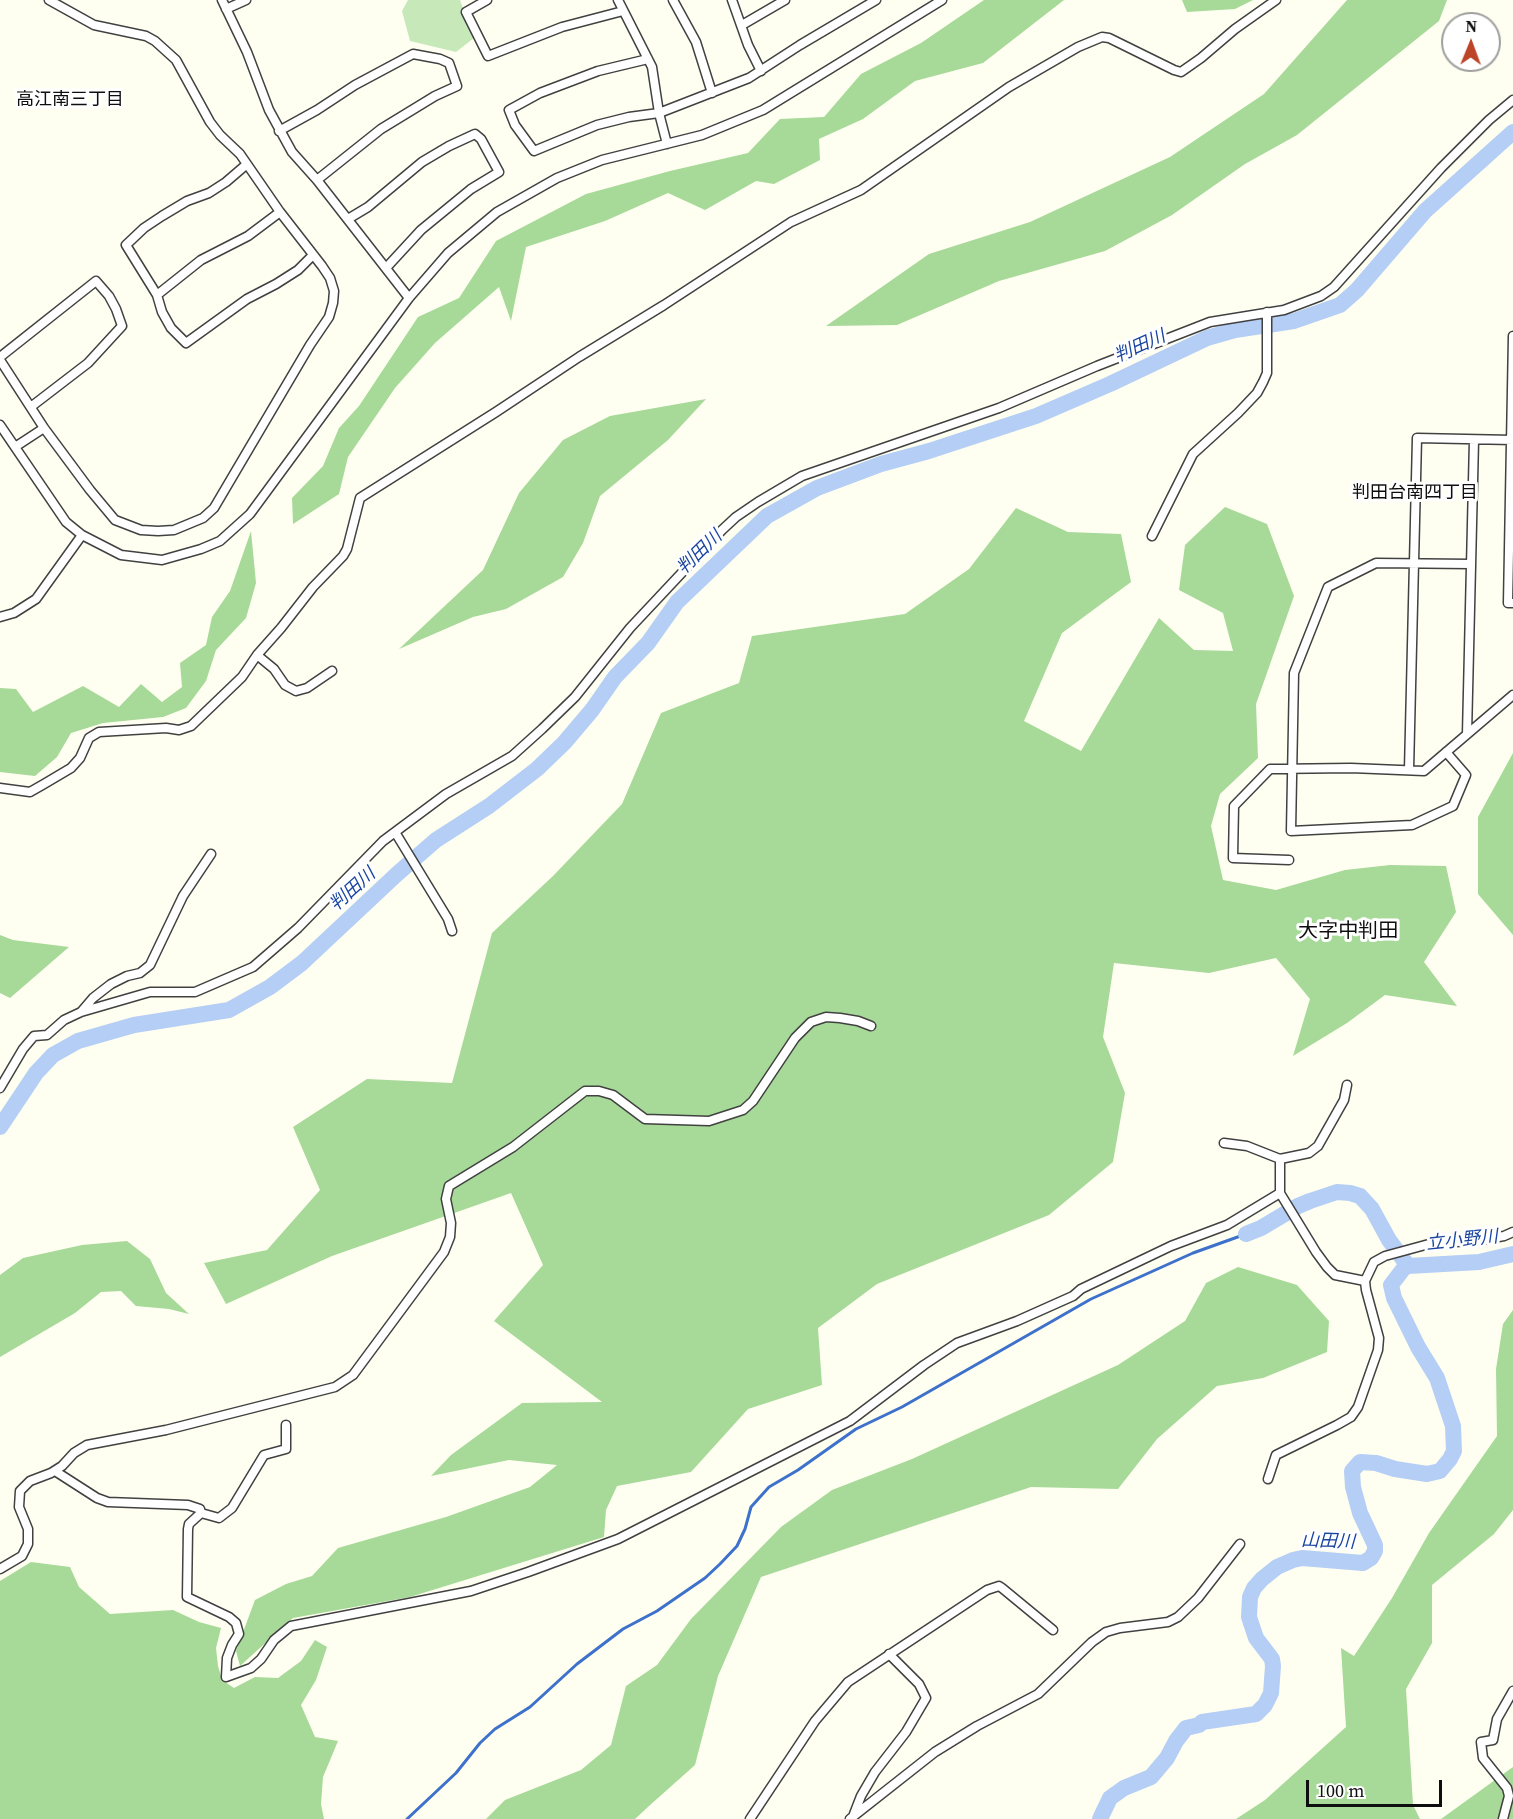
<!DOCTYPE html>
<meta charset="utf-8">
<style>
body{margin:0}
#map{position:relative;width:1513px;height:1819px;overflow:hidden;background:#fefff0;font-family:"Source Serif 4",serif}
canvas{display:block}
.north{position:absolute;left:1441px;top:12px;width:60px;height:60px;box-sizing:border-box;background:#fff;border:2px solid #9f9f9f;border-radius:50%;rotate:1deg;font-size:16px;font-weight:700;line-height:24px;text-align:center;color:#0e0e0e}
.north::after{content:'';display:block;margin:auto;width:21px;height:27px;background:#bc4428;clip-path:polygon(50% 0,100% 100%,50% 72%,0 100%)}
.scale{position:absolute;left:1306px;top:1780px;width:136px;height:27px;box-sizing:border-box;border:3px solid #0e0e0e;border-top:0;padding-left:8px;font-size:18px;line-height:21px;white-space:nowrap;color:#0e0e0e;-webkit-text-stroke:4px #fff;paint-order:stroke}
</style>
<div id="map">
<canvas width="1513" height="1819"></canvas>
<div class="north">N</div>
<div class="scale">100 m</div>
</div>
<script>
const ctx = document.querySelector('canvas').getContext('2d');
ctx.lineJoin = 'round';
function fill(path, color) {
  ctx.fillStyle = color;
  ctx.fill(path, 'evenodd');
}
function poly(rows) {
  const path = new Path2D();
  for (const r of rows) {
    path.moveTo(r[0], r[1]);
    for (let i = 2; i < r.length; i += 2) path.lineTo(r[i], r[i + 1]);
  }
  return path;
}
function stroke(path, color, width, dash) {
  ctx.strokeStyle = color;
  ctx.lineWidth = width;
  ctx.lineCap = dash ? 'butt' : 'round';
  ctx.setLineDash(dash || []);
  ctx.stroke(path);
}
function write(font, color, halo, rows, align = 'center') {
  ctx.font = font + ' "Source Serif 4","Noto Sans JP",serif';
  ctx.lineWidth = 6;
  ctx.setLineDash([]);
  ctx.textBaseline = 'middle';
  ctx.strokeStyle = halo;
  ctx.fillStyle = color;
  for (const [text, x, y, turn = 0] of rows) {
    ctx.save();
    ctx.translate(x, y);
    ctx.rotate((+turn || 0) * Math.PI / 180);
    ctx.textAlign = isNaN(turn) ? turn : align;
    if (halo) ctx.strokeText(text, 0, 0);
    ctx.fillText(text, 0, 0);
    ctx.restore();
  }
}
fill(poly([
 [408,0,460,0,474,38,456,52,410,41,402,11]
]), '#c7e9ba');
fill(poly([
 [984,0,1064,0,983,63,915,81,863,119,819,139,820,160,774,184,756,181,705,210,668,193,605,221,526,247,511,321,499,287,435,343,395,388,348,457,339,494,293,524,292,498,323,466,339,428,359,406,418,317,459,298,496,241,586,194,670,171,748,153,780,119,824,117,861,74,921,43],
 [1182,0,1253,0,1235,9,1187,12],
 [1347,0,1447,0,1439,21,1297,135,1245,164,1172,215,1105,251,999,281,897,325,826,326,929,254,1030,222,1170,157,1264,94],
 [706,399,668,440,600,496,583,543,563,577,506,609,473,617,399,649,483,570,519,493,563,440,610,416],
 [1225,507,1267,524,1294,596,1256,704,1258,758,1220,794,1211,826,1223,880,1276,890,1345,870,1390,865,1446,866,1456,912,1424,962,1457,1006,1385,995,1347,1023,1293,1056,1310,999,1276,958,1209,973,1114,963,1103,1037,1125,1093,1113,1162,1049,1215,877,1284,818,1328,822,1385,748,1409,691,1472,617,1486,606,1510,604,1537,410,1597,293,1618,240,1666,236,1651,255,1600,286,1584,312,1576,338,1548,446,1517,530,1487,557,1465,509,1460,431,1476,451,1455,522,1403,602,1402,494,1321,543,1265,511,1193,332,1256,226,1304,204,1263,267,1250,320,1190,293,1127,367,1079,452,1083,492,933,553,876,622,804,661,713,739,683,752,636,905,614,969,569,1016,508,1068,532,1121,534,1131,582,1062,633,1024,721,1081,751,1159,618,1194,650,1233,651,1223,613,1179,590,1185,545],
 [251,531,256,583,246,618,216,650,206,681,186,708,163,717,103,723,71,733,57,757,35,776,0,772,0,688,16,689,33,712,83,686,119,707,141,684,162,702,182,687,180,663,206,645,212,617,230,591],
 [1513,753,1513,935,1478,894,1478,817],
 [0,935,13,940,69,947,10,998,0,993],
 [127,1241,150,1259,166,1293,189,1314,169,1309,136,1306,121,1291,101,1292,75,1313,0,1357,0,1275,23,1258,82,1245],
 [1238,1267,1297,1285,1329,1321,1327,1352,1263,1378,1217,1386,1157,1439,1118,1489,1031,1487,761,1577,718,1676,695,1765,649,1806,635,1819,486,1819,505,1800,581,1770,611,1745,626,1686,657,1665,691,1619,781,1527,832,1490,912,1459,1118,1365,1185,1321,1206,1283],
 [1513,1310,1513,1510,1494,1534,1432,1585,1432,1643,1406,1689,1413,1805,1420,1819,1236,1819,1265,1800,1346,1727,1341,1648,1354,1656,1392,1598,1429,1533,1497,1436,1496,1369,1503,1324],
 [31,1562,70,1567,79,1587,110,1614,173,1610,199,1622,221,1628,216,1648,218,1666,222,1680,234,1688,255,1677,278,1678,301,1661,315,1640,327,1647,316,1680,301,1705,315,1737,338,1741,323,1777,321,1804,324,1819,0,1819,0,1581],
 [1513,1767,1513,1819,1441,1819]
]), '#a7d999');
stroke(poly([
 [407,1819,456,1773,480,1743,495,1729,530,1707,577,1664,623,1629,657,1611,705,1578,720,1564,737,1546,745,1529,751,1507,769,1487,798,1470,856,1429,902,1407,1091,1299,1193,1253,1246,1234]
]), '#3d71cb', 3);
stroke(poly([
 [0,1127,36,1073,53,1055,78,1041,134,1025,229,1010,270,987,302,963,397,874,436,840,489,806,537,769,564,743,592,710,615,677,648,643,677,602,767,516,817,488,881,464,929,451,1036,416,1110,384,1207,338,1235,330,1294,321,1340,305,1357,290,1425,211,1513,132],
 [1246,1234,1261,1228,1298,1206,1310,1201,1337,1192,1350,1193,1360,1196,1372,1209,1389,1240,1408,1266],
 [1408,1266,1479,1262,1513,1254],
 [1100,1819,1110,1798,1124,1788,1151,1777,1167,1758,1176,1741,1186,1728,1199,1725,1202,1722,1256,1714,1265,1705,1271,1693,1273,1666,1272,1659,1256,1638,1249,1617,1250,1597,1254,1588,1262,1579,1277,1567,1293,1560,1302,1558,1363,1563,1371,1558,1375,1551,1375,1545,1360,1513,1353,1487,1352,1471,1360,1462,1376,1463,1395,1469,1427,1474,1440,1471,1450,1459,1454,1451,1453,1426,1437,1378,1418,1347,1394,1298,1391,1285,1404,1268,1408,1266]
]), '#b5cef5', 16);
const minor = poly([
 [222,0,247,52,269,110,292,152,317,180,409,298],
 [487,0,466,12,488,56,562,27,623,11],
 [618,0,652,67,659,113,667,144],
 [673,0,696,42,712,93],
 [732,0,748,45,761,71],
 [226,9,246,0],
 [742,25,785,0],
 [648,59,598,71,540,93,509,110,515,125,534,151,597,125,629,117,659,113,749,78,800,45,876,0],
 [279,131,317,110,355,85,413,54,440,59,449,63,457,86,435,96,381,129,317,180],
 [247,164,226,182,209,193,187,201,162,216,144,228,126,245,157,295,162,312,171,328,186,343,247,299,276,284,298,270,313,255],
 [348,219,368,207,422,162,449,146,475,134,481,139,499,172,471,189,421,230,386,268],
 [157,295,201,260,248,236,280,212],
 [1513,336,1508,603,1513,603],
 [0,357,96,281,109,296,116,309,122,326,88,363,32,406],
 [0,360,44,428,90,490,115,520,141,530,158,531,174,530,203,518,214,508,310,345,329,317,333,303,334,291,330,278,322,266,280,212,240,154,220,135,210,122,176,60,155,41,146,36,94,25,49,0],
 [0,425,66,522,82,535,121,555,162,560,201,549,220,541,250,514,409,298,448,253,497,212,557,178,602,160,702,135,763,110,942,0],
 [15,447,44,428],
 [1152,536,1193,454,1238,413,1257,393,1263,382,1267,373,1267,312],
 [0,617,14,613,36,599,82,535],
 [257,655,274,669,285,685,296,691,307,688,332,671],
 [1467,734,1474,440],
 [1446,752,1466,775,1453,806,1412,825,1291,831,1294,673,1328,587,1376,563,1471,564],
 [1409,770,1417,438,1513,440],
 [0,788,30,792,44,784,71,768,80,758,89,738,99,732,166,728,179,730,191,726,242,677,257,655,281,628,313,587,343,556,347,549,360,498,496,412,579,357,664,305,791,222,861,190,1009,87,1078,47,1102,37,1109,38,1174,70,1181,72,1201,58,1235,29,1276,0],
 [395,832,448,919,452,931],
 [1289,860,1233,858,1234,806,1270,769,1351,768,1424,771,1513,695],
 [81,1012,93,998,111,984,127,976,140,973,150,965,183,896,211,854],
 [0,1088,23,1049,34,1036,47,1035,64,1020,81,1012,150,992,195,992,253,967,298,928,383,841,446,794,512,756,542,729,575,697,630,628,722,530,736,517,758,502,802,476,999,408,1097,366,1210,322,1284,310,1321,296,1334,287,1441,168,1489,120,1513,100],
 [1224,1143,1247,1146,1280,1159,1309,1153,1318,1146,1344,1100,1347,1085],
 [1280,1159,1280,1193],
 [55,1471,97,1498,108,1502,188,1505,200,1509,201,1513,219,1518,232,1508,264,1455,286,1449,286,1425],
 [1268,1479,1276,1455,1337,1425,1351,1417,1358,1407,1378,1350,1379,1338,1366,1290,1365,1281,1374,1262,1385,1256,1429,1244,1482,1240,1504,1236,1513,1232],
 [201,1513,189,1524,188,1529,187,1597,229,1617,236,1623,239,1634,232,1645,227,1658,226,1677,251,1668,261,1659,274,1640,291,1626,471,1591,528,1572,618,1539,850,1421,924,1365,957,1343,1017,1321,1073,1296,1081,1289,1171,1246,1227,1225,1280,1193,1316,1252,1327,1267,1335,1275,1365,1281],
 [0,1569,22,1556,28,1544,28,1529,19,1507,20,1491,30,1481,51,1473,62,1466,74,1453,87,1445,166,1430,335,1387,353,1375,444,1252,450,1237,451,1223,446,1199,449,1186,513,1147,585,1091,599,1091,613,1095,645,1119,709,1121,743,1110,753,1101,795,1038,811,1022,826,1017,840,1018,858,1021,871,1026],
 [854,1814,861,1796,875,1772,906,1732,926,1698,919,1684,889,1654],
 [750,1819,815,1721,848,1682,987,1590,999,1586,1002,1588,1053,1630],
 [850,1819,935,1752,977,1726,1038,1694,1092,1642,1106,1632,1120,1628,1168,1622,1178,1617,1198,1598,1240,1544],
 [1503,1819,1509,1796,1507,1788,1483,1758,1481,1742,1493,1740,1497,1719,1513,1691]
]);
stroke(minor, '#414141', 11);
stroke(minor, '#fff', 8);
write('18px', '#0e0e0e', '#fff', [
 ["高江南三丁目",70,100],
 ["判田台南四丁目",1415,493]
]);
write('italic 18px', '#19459e', '#fff', [
 ["判田川",1140,347,-24],
 ["判田川",700,553,-44],
 ["判田川",353,890,-42],
 ["立小野川",1462,1241,-6],
 ["山田川",1328,1542,2]
]);
write('20px', '#0e0e0e', '#fff', [
 ["大字中判田",1348,932]
]);
</script>
